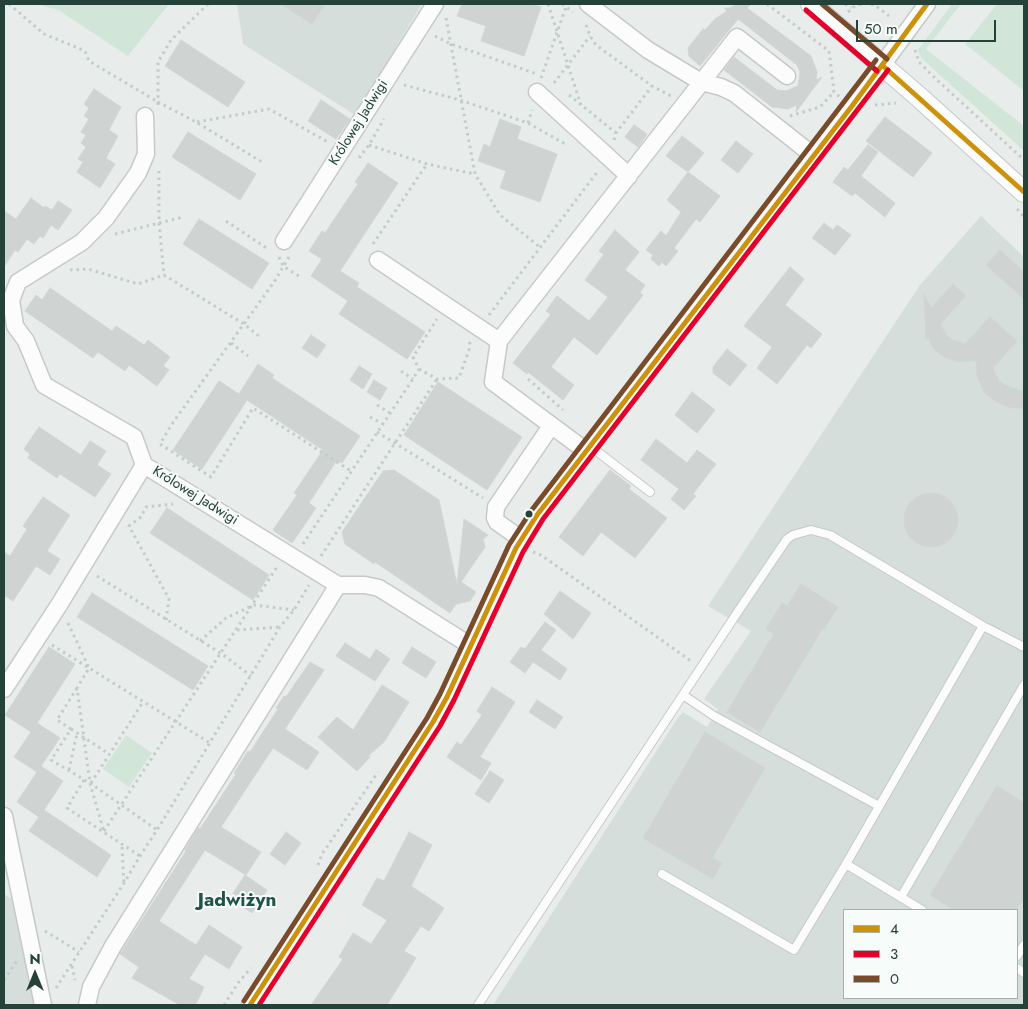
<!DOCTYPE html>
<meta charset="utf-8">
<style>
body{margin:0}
#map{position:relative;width:1028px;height:1009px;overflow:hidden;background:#e8edeb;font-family:Jost,sans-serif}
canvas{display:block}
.frame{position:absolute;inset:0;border:5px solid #24423a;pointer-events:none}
.legend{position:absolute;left:843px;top:909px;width:175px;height:90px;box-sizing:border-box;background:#f7fbf9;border:1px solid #a3b1ad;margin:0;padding:6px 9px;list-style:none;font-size:15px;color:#24423a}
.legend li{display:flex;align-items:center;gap:10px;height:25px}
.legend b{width:25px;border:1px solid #a3b1ad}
.north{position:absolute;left:10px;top:949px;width:50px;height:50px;-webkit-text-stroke:4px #f7fbf9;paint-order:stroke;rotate:0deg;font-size:14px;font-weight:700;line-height:20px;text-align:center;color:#24423a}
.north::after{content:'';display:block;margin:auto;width:18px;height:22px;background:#24423a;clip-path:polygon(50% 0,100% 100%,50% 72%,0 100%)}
.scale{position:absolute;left:856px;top:20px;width:140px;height:22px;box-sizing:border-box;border:2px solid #24423a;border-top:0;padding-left:6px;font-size:15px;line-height:18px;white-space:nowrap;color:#24423a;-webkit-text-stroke:4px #f7fbf9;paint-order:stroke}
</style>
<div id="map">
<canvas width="1028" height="1009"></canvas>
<div class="frame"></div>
<ul class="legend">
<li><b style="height:6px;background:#cd920c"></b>4</li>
<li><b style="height:6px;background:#e4002b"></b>3</li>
<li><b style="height:6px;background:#7a4b2a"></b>0</li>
</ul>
<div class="north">N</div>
<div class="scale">50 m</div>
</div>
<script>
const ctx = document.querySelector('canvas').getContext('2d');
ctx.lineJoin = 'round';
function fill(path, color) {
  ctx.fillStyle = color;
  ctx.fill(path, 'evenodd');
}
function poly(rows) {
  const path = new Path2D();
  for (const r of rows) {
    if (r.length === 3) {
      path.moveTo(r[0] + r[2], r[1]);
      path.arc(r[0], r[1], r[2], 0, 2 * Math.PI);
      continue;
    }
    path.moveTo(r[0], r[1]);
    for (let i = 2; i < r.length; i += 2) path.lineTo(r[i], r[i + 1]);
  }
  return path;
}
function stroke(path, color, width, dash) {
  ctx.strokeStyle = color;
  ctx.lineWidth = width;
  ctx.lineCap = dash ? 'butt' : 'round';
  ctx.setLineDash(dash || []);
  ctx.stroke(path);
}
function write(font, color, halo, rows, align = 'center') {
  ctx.font = font + ' Jost,sans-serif';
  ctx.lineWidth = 4;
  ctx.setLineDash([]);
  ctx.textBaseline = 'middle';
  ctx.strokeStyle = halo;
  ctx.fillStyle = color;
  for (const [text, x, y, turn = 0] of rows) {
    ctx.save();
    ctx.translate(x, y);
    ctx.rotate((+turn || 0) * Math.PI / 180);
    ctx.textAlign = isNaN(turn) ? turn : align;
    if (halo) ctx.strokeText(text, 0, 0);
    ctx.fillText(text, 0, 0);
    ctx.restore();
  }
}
fill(poly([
 [237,4,422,4,355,115,243,44],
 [981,216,1024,257,1024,1005,493,1005,677,719,683,712,707,727,714,716,718,709,704,699,751,631,708,606,920,285],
 [844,910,1017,910,1017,998,844,998],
 [4,894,17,902,38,1005,4,1005]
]), '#d6dedb');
fill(poly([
 [38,4,169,4,128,56,60,11],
 [952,4,961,4,926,49,1024,126,1024,151,921,58,918,50],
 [997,4,1024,4,1024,91,965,44],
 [126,735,152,753,129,787,103,769]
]), '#d1e6d8');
const building = poly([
 [281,4,325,4,312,24,281,4],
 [462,4,531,4,541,7,524,56,481,41,486,26,457,16,462,4],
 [737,4,751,4,747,8,811,56,817,72,816,80,822,77,796,112,797,105,788,109,772,107,724,70,734,57,777,90,786,91,798,86,800,72,797,65,738,19,700,66,689,56,688,48,703,29,705,30,715,19,727,11,724,8,730,8,737,4],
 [181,40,245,82,228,107,165,66,181,40],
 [94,89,121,107,109,130,118,136,106,158,115,164,100,188,77,172,83,162,78,159,86,147,81,143,86,135,81,132,89,119,84,116,89,108,84,104,94,89],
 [321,100,350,119,336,139,308,121,321,100],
 [885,117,932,153,913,177,866,141,885,117],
 [500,119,521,127,517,139,557,154,540,202,500,188,506,171,478,161,484,144,490,147,500,119],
 [634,125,647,134,638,147,625,137,634,125],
 [188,132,256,174,240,200,172,157,188,132],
 [682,136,704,153,688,172,666,156,682,136],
 [736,141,753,154,738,173,721,160,736,141],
 [868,145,878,152,861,176,895,203,885,217,855,193,852,196,833,182,844,167,848,170,868,145],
 [368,163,398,183,340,271,359,283,357,287,425,332,407,359,339,314,348,301,311,276,322,259,309,251,322,231,325,233,358,184,355,182,368,163],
 [688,172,720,196,700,222,696,219,674,248,678,251,666,266,662,262,659,266,651,259,653,255,646,250,661,231,666,236,681,212,667,200,688,172],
 [31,198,44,208,45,206,52,210,58,201,72,210,58,230,51,225,43,238,40,236,34,244,27,239,18,252,15,250,4,267,4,211,16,219,31,198],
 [199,219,269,263,252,289,183,244,199,219],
 [824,223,833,230,837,225,851,235,835,255,812,238,824,223],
 [615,230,639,252,625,270,645,285,640,293,643,295,597,355,574,337,551,367,574,385,563,400,528,372,527,374,513,363,551,314,546,311,557,296,589,321,608,297,585,280,604,254,599,251,615,230],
 [1000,250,1024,272,1024,299,986,265,1000,250],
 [790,267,804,279,785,305,822,334,811,348,807,345,777,384,757,368,772,347,744,326,790,267],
 [953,284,966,296,940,324,947,336,953,340,965,344,990,317,1017,341,993,368,999,381,1005,385,1024,392,1024,408,1011,408,995,401,984,392,977,376,976,360,960,362,944,357,933,348,928,337,926,340,924,294,931,308,953,284],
 [50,288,112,331,116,326,144,345,148,340,170,357,163,366,169,370,157,386,129,365,125,371,98,352,93,358,25,311,36,295,42,300,50,288],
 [311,335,326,345,317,358,302,348,311,335],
 [727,349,747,365,730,386,713,373,713,367,727,349],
 [258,364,274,375,272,378,360,436,342,463,337,460,309,503,316,508,292,543,273,530,297,495,294,493,323,450,247,400,202,469,173,450,219,381,239,394,258,364],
 [359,366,372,374,363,389,350,380,359,366],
 [374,380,387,388,380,400,367,392,374,380],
 [438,382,522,437,487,490,404,435,438,382],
 [692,392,715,410,697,433,675,415,692,392],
 [39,427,81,455,90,441,106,451,97,465,111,474,95,497,60,474,57,478,28,458,30,454,24,449,39,427],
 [656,439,687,463,697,450,716,464,693,494,696,496,684,510,671,499,679,489,641,460,656,439],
 [394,470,439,500,457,585,464,519,488,535,483,539,485,547,461,582,476,592,470,601,456,604,450,613,375,562,374,564,345,544,342,532,383,471,394,470],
 [610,470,631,486,629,489,667,518,635,558,601,532,583,556,559,537,610,470],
 [931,520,27],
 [43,497,70,515,47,551,60,559,50,575,36,566,13,601,4,595,4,552,10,556,27,529,23,526,43,497],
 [167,508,269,575,253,600,150,533,167,508],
 [801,584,838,607,824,629,823,628,760,732,727,712,774,634,766,629,782,603,787,606,801,584],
 [560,591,591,613,573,639,544,614,560,591],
 [92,593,208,666,193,690,77,617,92,593],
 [545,622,556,630,541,650,567,669,560,680,533,662,525,673,510,662,521,647,525,649,545,622],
 [345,643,370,659,376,649,390,659,375,681,336,656,345,643],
 [49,647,75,664,32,731,37,723,60,738,41,766,63,781,44,810,111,855,97,877,29,831,39,817,17,802,37,772,14,757,31,732,5,715,49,647],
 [412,647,436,662,426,678,402,663,412,647],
 [310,662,324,670,285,729,319,752,307,770,273,748,221,827,261,852,246,875,205,850,159,921,196,945,209,925,242,947,229,969,205,954,189,979,204,987,200,996,195,1005,180,1005,132,978,139,967,120,954,186,851,185,850,198,828,200,829,236,774,234,773,248,751,250,752,278,709,276,708,284,696,286,697,310,662],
 [382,685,409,702,384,742,368,756,370,757,357,771,318,737,337,717,353,730,382,685],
 [492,687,515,702,480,757,491,763,481,780,447,757,457,742,461,745,482,715,477,711,492,687],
 [537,700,563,717,555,729,529,712,537,700],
 [705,732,765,768,712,858,722,863,713,879,643,838,705,732],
 [490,771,504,780,489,803,475,794,490,771],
 [997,786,1024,803,1024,898,1016,910,954,910,930,895,997,786],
 [286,832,301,843,285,865,270,854,286,832],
 [409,832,432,845,411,886,444,908,429,931,421,926,404,951,416,958,387,1005,311,1005,343,959,339,957,353,933,371,944,387,920,362,905,377,878,384,881,409,832],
 [245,875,267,890,252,913,230,898,245,875]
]);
fill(building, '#cfd4d2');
stroke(building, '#d1d6d4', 1);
const service = poly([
 [590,446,650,492],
 [683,695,714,716,879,806],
 [846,864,983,626],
 [662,874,794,950,846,864,922,910],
 [901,897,1024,685],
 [1017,956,1024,945],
 [1017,968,1024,973],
 [478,1005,739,610,787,539,793,535,811,530,830,535,983,626,1024,647]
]);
const minor = poly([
 [588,4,648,50,701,82,721,87,734,93,814,156],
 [537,92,629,176],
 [145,116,146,154,138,173,106,218,82,242,18,282,11,300,15,326,26,341,44,385,134,437,144,465,338,585,365,585,379,588,471,646],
 [284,241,435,4],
 [378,260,499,341],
 [586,451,493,382,499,341,737,37,787,76],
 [521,539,497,522,495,518,496,507,551,426],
 [4,689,59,605,144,465],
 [4,816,43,1005],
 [87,1005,91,987,113,946,338,585],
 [250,1005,433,722,447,697,516,548,537,515,852,106,927,4]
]);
const tertiary = poly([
 [811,4,919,97,1024,192]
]);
stroke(service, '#c5cac8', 10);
stroke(minor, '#c5cac8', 19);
stroke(tertiary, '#c5cac8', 22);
stroke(poly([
 [9,4,44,34,85,51,89,61,158,102,158,105],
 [208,4,171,40,158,62,158,102,196,122,262,162],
 [548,4,581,105],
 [562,4,573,12],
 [767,4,829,51,834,92,840,97],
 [845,4,851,8],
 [871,4,876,6,889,16],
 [848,12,856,5,862,4],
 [446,18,475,174,500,215,541,248],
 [586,25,590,36,596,45,652,86,671,96],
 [435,36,451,44,537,74],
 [915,50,919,62,935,78,1024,160],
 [541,78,566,7],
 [554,83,590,36],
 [404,85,460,100,528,123,567,145],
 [569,95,616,133],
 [875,105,896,103],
 [790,116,820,107,834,92],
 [197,122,269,109,328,142],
 [528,123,532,110],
 [614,140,616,133,652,86],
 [369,145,427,164,475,174],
 [359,158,369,145,384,119],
 [159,171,159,223,164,275],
 [1017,209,1024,217],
 [226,221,268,249],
 [115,234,183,217],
 [373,244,427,164],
 [279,257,283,266,302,278],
 [289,257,274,282,172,424,160,444,211,477,253,408,351,471],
 [70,270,88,269,138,284,164,275,244,324,260,337],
 [489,315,598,171],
 [231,343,248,356],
 [419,369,437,379,459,378,469,350,470,341],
 [401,371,413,379],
 [528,379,563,410],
 [377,405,390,413],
 [370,417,383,424],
 [377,432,483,498],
 [303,544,413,379,419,369,413,357,437,319],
 [533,552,541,555,691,661],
 [321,556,437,379],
 [97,576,222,654,251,676],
 [166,620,169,599,129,526,141,517,146,507,173,504],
 [68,623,89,668,77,688,90,783,104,832],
 [237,630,280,627],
 [200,641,226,618,254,605,294,610],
 [52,645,210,743],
 [77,688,57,720,71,729,51,760,90,783,157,830],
 [71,729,109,754],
 [69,770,77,733],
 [84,780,67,808,140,856],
 [91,783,143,702],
 [104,831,277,567],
 [122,847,124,883],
 [318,865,322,854,378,772],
 [45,931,79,952],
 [72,966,75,980],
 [4,980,17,961],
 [56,988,124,883,140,856,157,830,280,627,294,610,309,585],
 [224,1005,238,983,251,968]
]), '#c3ccca', 3, [2.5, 4]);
stroke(service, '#fcfcfc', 8);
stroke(minor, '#fcfcfc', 16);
stroke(tertiary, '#fcfcfc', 20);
stroke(poly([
 [882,65,1024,192],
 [250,1005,433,722,447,697,516,548,537,515,852,106,927,4]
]), '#cd920c', 5);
stroke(poly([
 [806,10,877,71],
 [259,1005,440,726,454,700,523,552,543,519,888,70]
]), '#e4002b', 5);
stroke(poly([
 [822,4,887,59],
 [244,1001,427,718,440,694,509,545,531,511,876,60]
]), '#7a4b2a', 5);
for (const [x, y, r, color] of [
 [529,514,4.5,"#24423a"]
]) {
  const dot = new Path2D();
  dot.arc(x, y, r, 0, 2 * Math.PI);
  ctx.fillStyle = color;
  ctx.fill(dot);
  stroke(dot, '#f7fbf9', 2);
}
write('14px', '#24423a', '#f7fbf9', [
 ["Królowej Jadwigi",359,123,-58],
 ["Królowej Jadwigi",195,496,32]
]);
write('bold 19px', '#1f5548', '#f7fbf9', [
 ["Jadwiżyn",237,901]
]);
</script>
